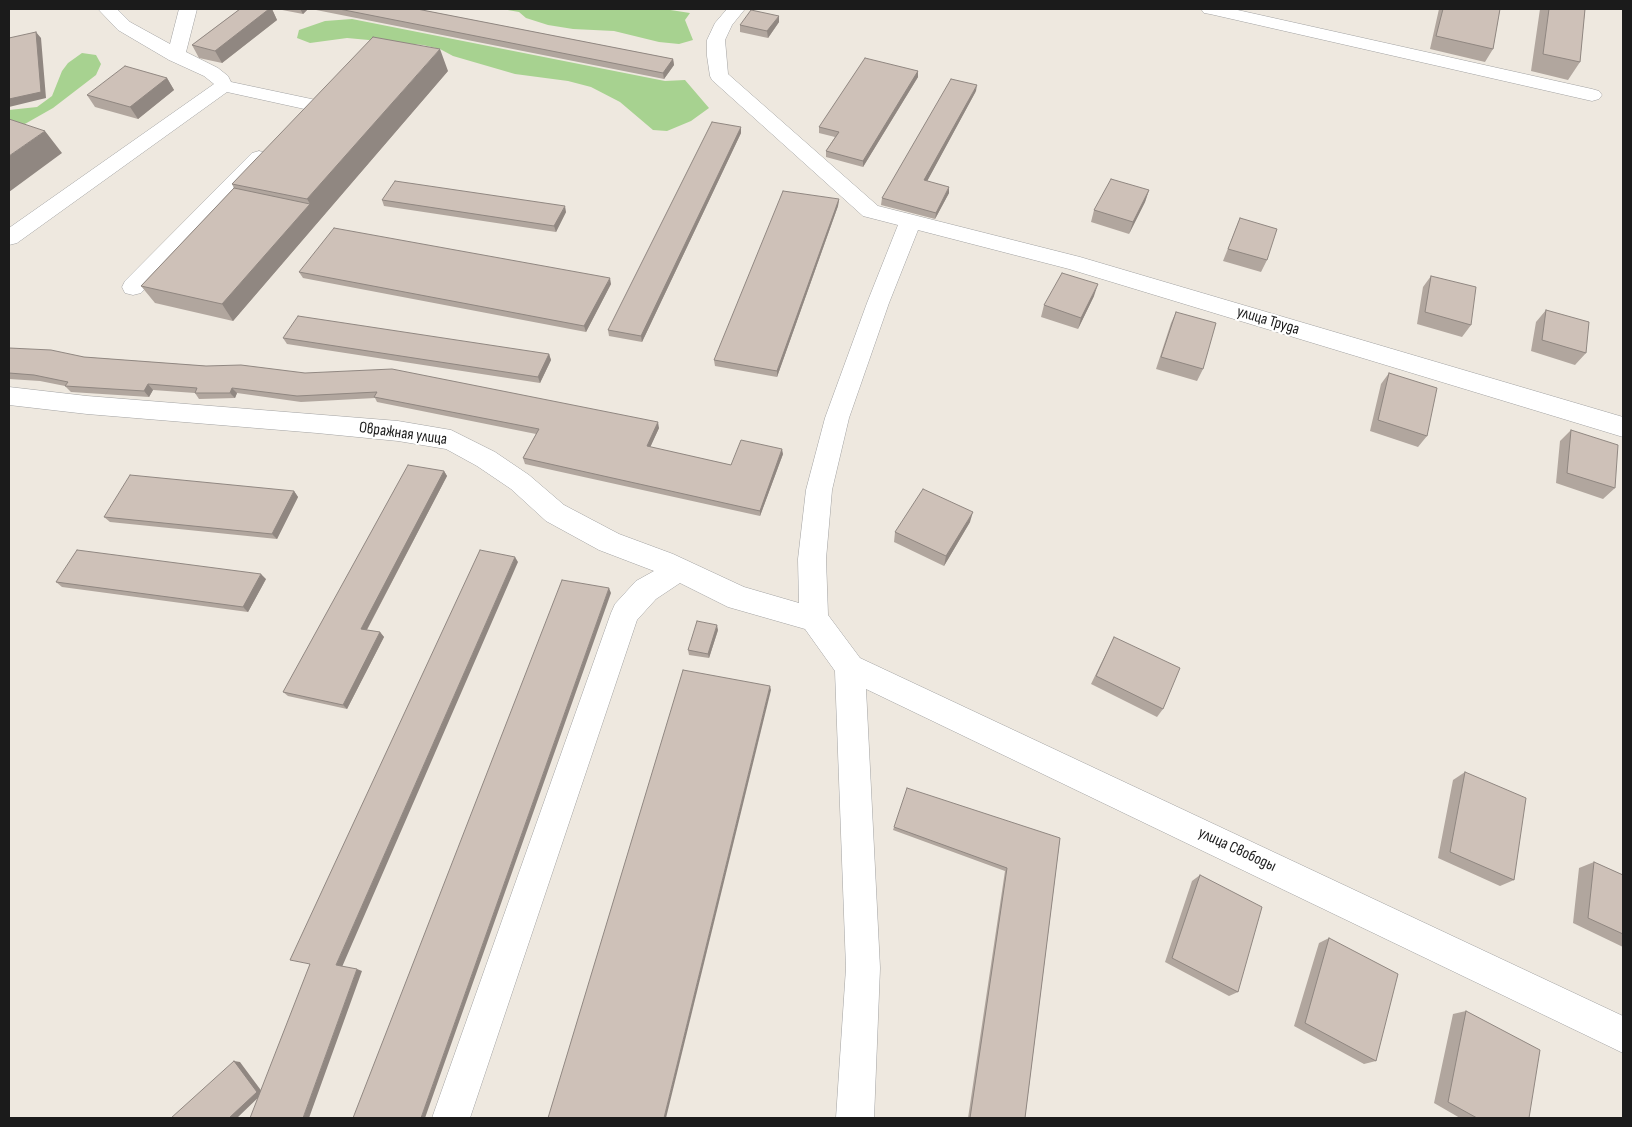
<!DOCTYPE html>
<meta charset="utf-8">
<style>
body{margin:0}
#map{position:relative;width:1632px;height:1127px;overflow:hidden;background:#eee8df;font-family:"Sofia Sans Condensed",sans-serif}
canvas{display:block}
.frame{position:absolute;inset:0;border:10px solid #1b1b1b;pointer-events:none}
</style>
<div id="map">
<canvas width="1632" height="1127"></canvas>
<div class="frame"></div>
</div>
<script>
const ctx = document.querySelector('canvas').getContext('2d');
ctx.lineJoin = 'round';
function fill(path, color) {
  ctx.fillStyle = color;
  ctx.fill(path, 'evenodd');
}
function poly(rows) {
  const path = new Path2D();
  for (const r of rows) {
    path.moveTo(r[0], r[1]);
    for (let i = 2; i < r.length; i += 2) path.lineTo(r[i], r[i + 1]);
  }
  return path;
}
function stroke(path, color, width, dash) {
  ctx.strokeStyle = color;
  ctx.lineWidth = width;
  ctx.lineCap = dash ? 'butt' : 'round';
  ctx.setLineDash(dash || []);
  ctx.stroke(path);
}
function write(font, color, halo, rows, align = 'center') {
  ctx.font = font + ' "Sofia Sans Condensed",sans-serif';
  ctx.lineWidth = 4;
  ctx.setLineDash([]);
  ctx.textBaseline = 'middle';
  ctx.strokeStyle = halo;
  ctx.fillStyle = color;
  for (const [text, x, y, turn = 0] of rows) {
    ctx.save();
    ctx.translate(x, y);
    ctx.rotate((+turn || 0) * Math.PI / 180);
    ctx.textAlign = isNaN(turn) ? turn : align;
    if (halo) ctx.strokeText(text, 0, 0);
    ctx.fillText(text, 0, 0);
    ctx.restore();
  }
}
fill(poly([
 [502,9,664,9,690,13,685,20,693,40,679,44,659,42,614,31,573,29,548,25,526,18,519,12],
 [352,19,665,81,685,80,709,108,691,121,667,131,653,130,620,102,591,87,568,81,515,74,453,56,440,49,423,45,347,38,310,43,297,38,299,30,325,21],
 [82,53,96,55,101,64,96,75,53,108,9,133,9,110,37,107,52,96,62,71,68,63]
]), '#a7d290');
const minor = poly([
 [98,9,117,9,130,22,170,44,179,9,197,9,186,52,218,68,228,76,231,82,316,100,319,104,316,108,309,110,227,92,17,243,9,245,9,228,214,84,204,76,169,60,118,30,98,9],
 [727,9,745,9,732,25,725,40,728,74,878,206,1080,257,1623,417,1623,437,1069,269,918,230,889,303,849,418,832,490,826,559,828,615,860,658,1623,1016,1623,1053,866,689,880,968,874,1118,836,1118,846,968,835,671,805,629,728,607,680,583,656,599,637,620,470,1118,432,1118,611,613,615,604,636,581,654,571,599,550,546,521,511,489,477,466,446,449,398,441,317,433,87,414,9,405,9,387,87,396,398,421,451,430,495,452,529,475,564,505,619,534,673,554,744,587,799,603,798,559,806,490,825,418,867,303,898,225,863,216,712,80,710,76,707,56,707,40,715,23,727,9],
 [1201,9,1233,9,1592,89,1599,91,1602,95,1599,99,1592,101,1210,14,1204,13,1201,9],
 [259,151,266,153,269,157,266,161,141,293,133,295,125,293,122,287,125,281,252,153,259,151]
]);
stroke(minor, '#a2a2a2', 1);
fill(minor, '#fff');
fill(poly([
 [240,9,272,9,277,20,222,63,199,58,192,45],
 [277,9,308,9,303,14],
 [311,9,417,9,673,59,674,65,664,79],
 [1439,9,1500,9,1493,49,1485,62,1430,49],
 [1540,9,1585,9,1580,62,1568,80,1531,71],
 [779,22,768,38,740,32,740,25],
 [448,71,233,321,155,303,141,286,234,188,232,184],
 [918,71,918,77,863,167,826,157,826,151,835,137,819,133,819,127],
 [167,78,174,90,138,119,95,107,87,95],
 [976,91,927,181,949,193,935,219,881,205,882,198],
 [741,127,741,133,642,342,609,336,608,330],
 [1149,190,1145,202,1129,234,1091,222,1094,210],
 [839,199,838,206,777,377,715,366,714,360],
 [382,200,566,212,556,232,384,206],
 [1240,218,1267,260,1261,272,1223,261],
 [299,272,611,284,586,332,303,278],
 [1431,276,1471,325,1462,337,1417,324,1423,287],
 [1094,296,1078,329,1041,317,1044,305],
 [1546,310,1586,353,1575,365,1531,351,1536,322],
 [1176,312,1203,369,1197,381,1156,369,1171,323],
 [283,338,549,354,551,360,540,383,287,344],
 [9,348,84,357,206,366,659,428,650,447,731,465,783,454,760,516,525,464,523,458,536,434,377,402,375,398,301,402,237,393,235,398,199,399,195,393,153,390,149,397,71,392,65,386,40,381,9,379],
 [1389,373,1427,436,1418,447,1370,431,1381,384],
 [1571,430,1615,488,1603,499,1556,483,1560,441],
 [444,471,447,476,367,630,380,632,384,637,347,709,288,696,283,692],
 [294,491,298,497,277,539,110,522,104,517],
 [970,522,944,566,894,542,895,532],
 [266,579,248,612,62,587,56,582],
 [718,630,709,658,689,655,688,650],
 [1114,637,1163,709,1157,717,1091,684],
 [1465,772,1514,880,1500,886,1438,858,1453,780],
 [894,827,1060,838,1025,1118,968,1118,1005,871,893,830],
 [1594,862,1623,875,1623,947,1573,923,1579,868],
 [1200,875,1238,992,1229,996,1165,962,1192,881],
 [1329,938,1376,1061,1364,1064,1294,1026,1319,943],
 [1466,1011,1529,1118,1460,1118,1434,1103,1453,1014]
]), '#b1a69e');
fill(poly([
 [269,9,272,9,277,20,222,63,215,51],
 [300,9,308,9,303,14],
 [779,16,779,22,768,38,767,31],
 [36,32,41,38,46,98,9,107,9,99],
 [440,49,448,71,233,321,222,304,310,204,307,199],
 [673,59,674,65,664,79,663,73],
 [918,71,918,77,863,167,863,161],
 [167,78,174,90,138,119,130,107],
 [977,85,976,91,924,187,924,180],
 [741,127,741,133,642,342,641,336],
 [45,131,62,153,9,192,9,156],
 [949,187,949,193,935,219,936,213],
 [1149,190,1145,202,1129,234,1133,222],
 [839,199,838,206,777,377,777,371],
 [565,206,566,212,556,232,554,226],
 [610,278,611,284,586,332,584,326],
 [1098,284,1094,296,1078,329,1081,318],
 [549,354,551,360,540,383,538,377],
 [148,384,153,390,149,397,144,391],
 [232,388,237,393,235,398,230,393],
 [658,422,659,428,648,452,647,446],
 [782,449,783,454,760,516,760,511],
 [444,471,447,476,365,633,361,629],
 [294,491,298,497,277,539,272,534],
 [973,512,970,522,944,566,946,556],
 [515,557,518,562,342,967,336,965],
 [261,574,266,579,248,612,243,607],
 [609,588,611,593,425,1118,421,1118],
 [717,625,718,630,709,658,708,654],
 [380,632,384,637,347,709,343,705],
 [770,686,771,690,666,1118,664,1118],
 [357,969,362,971,309,1118,303,1118],
 [234,1061,240,1062,263,1093,237,1118,229,1118]
]), '#908781');
const building = poly([
 [240,9,269,9,215,51,192,45,240,9],
 [339,9,417,9,673,59,663,73,339,9],
 [1443,9,1500,9,1493,49,1436,36,1443,9],
 [1549,9,1585,9,1580,62,1543,54,1549,9],
 [751,10,779,16,767,31,740,25,751,10],
 [36,32,41,92,9,99,9,38,36,32],
 [373,37,440,49,307,199,232,184,373,37],
 [865,58,918,71,863,161,826,151,839,132,819,127,865,58],
 [125,66,167,78,130,107,87,95,125,66],
 [951,79,977,85,924,180,949,187,936,213,882,198,951,79],
 [9,119,45,131,9,156,9,119],
 [712,122,741,127,641,336,608,330,712,122],
 [1111,179,1149,190,1133,222,1094,210,1111,179],
 [395,181,565,206,554,226,382,200,395,181],
 [234,188,310,204,222,304,141,286,234,188],
 [783,191,839,199,777,371,714,360,783,191],
 [1240,218,1277,229,1267,260,1228,249,1240,218],
 [334,228,610,278,584,326,299,272,334,228],
 [1062,273,1098,284,1081,318,1044,305,1062,273],
 [1431,276,1476,287,1471,325,1425,312,1431,276],
 [1546,310,1589,322,1586,353,1542,340,1546,310],
 [1176,312,1216,323,1203,369,1161,357,1176,312],
 [298,316,549,354,538,377,283,338,298,316],
 [9,348,51,350,84,357,206,366,241,365,305,373,392,369,658,422,647,446,731,465,741,440,782,449,760,511,523,458,539,429,374,397,377,392,297,396,232,388,230,393,195,393,197,388,148,384,144,391,65,386,68,382,34,375,9,373,9,348],
 [1389,373,1437,388,1427,436,1378,420,1389,373],
 [1571,430,1618,445,1615,488,1567,473,1571,430],
 [408,465,444,471,361,629,380,632,343,705,283,692,408,465],
 [130,475,294,491,272,534,104,517,130,475],
 [923,489,973,512,946,556,895,532,923,489],
 [77,550,261,574,243,607,56,582,77,550],
 [480,550,515,557,336,965,357,969,303,1118,250,1118,310,964,290,960,480,550],
 [562,580,609,588,421,1118,353,1118,562,580],
 [697,621,717,625,708,654,688,650,697,621],
 [1114,637,1180,668,1163,709,1096,676,1114,637],
 [683,670,770,686,664,1118,548,1118,683,670],
 [1465,772,1526,798,1514,880,1450,852,1465,772],
 [907,788,1060,838,1025,1118,970,1118,1007,868,894,827,907,788],
 [1594,862,1623,875,1623,934,1588,918,1594,862],
 [1200,875,1262,907,1238,992,1172,958,1200,875],
 [1329,938,1398,974,1376,1061,1305,1023,1329,938],
 [1466,1011,1540,1050,1529,1118,1477,1118,1448,1102,1466,1011],
 [234,1061,257,1092,229,1118,171,1118,234,1061]
]);
fill(building, '#cec1b8');
stroke(building, '#908781', 1);
write('16px', '#1b1b1b', '#fff', [
 ["улица Труда",1268,321,17],
 ["Овражная улица",403,434,8],
 ["улица Свободы",1237,850,25]
]);
</script>
